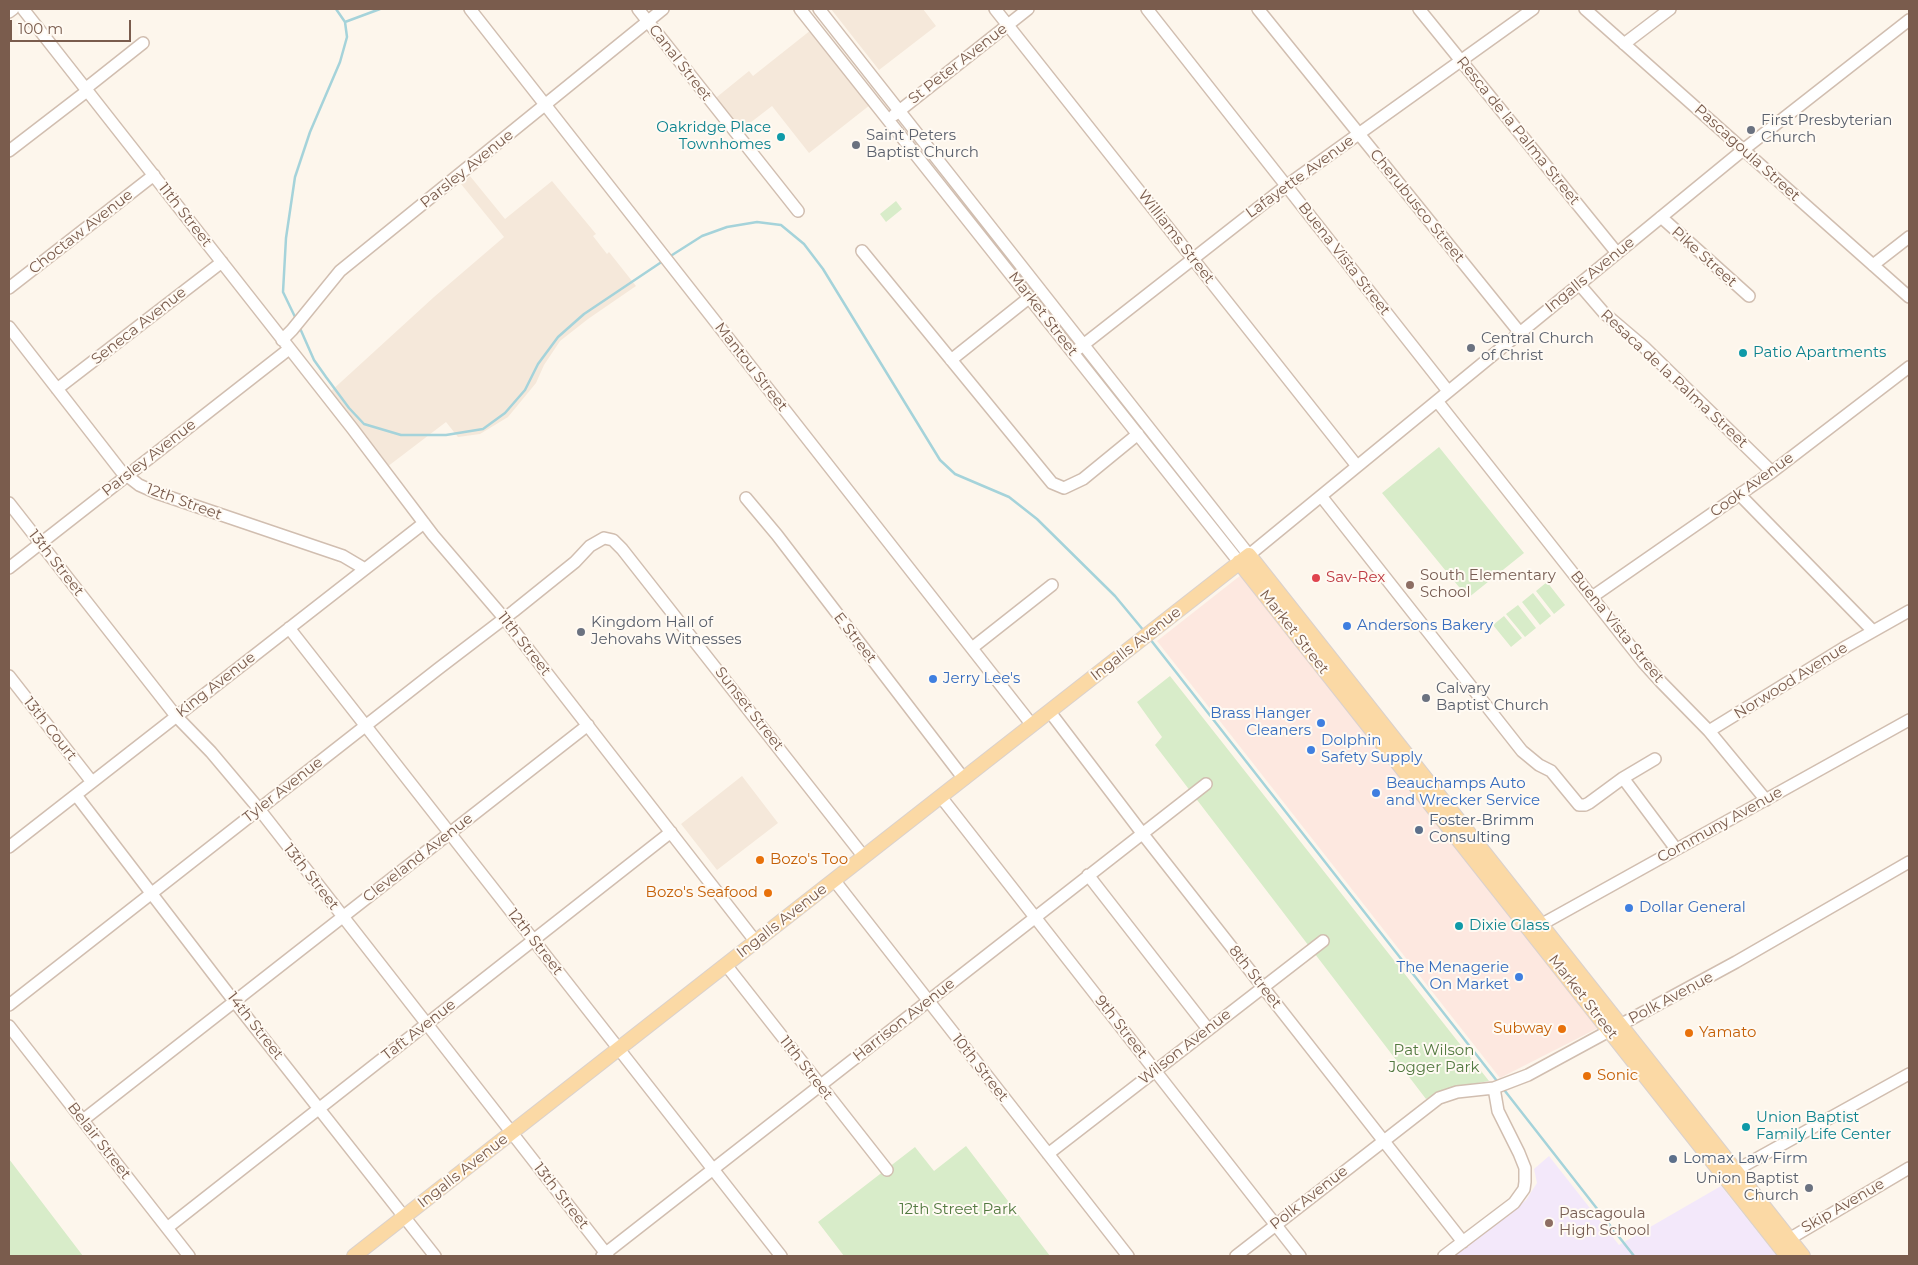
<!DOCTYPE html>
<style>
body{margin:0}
#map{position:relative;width:1918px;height:1265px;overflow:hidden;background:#fdf6ec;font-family:Montserrat,sans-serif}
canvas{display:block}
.frame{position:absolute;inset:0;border:10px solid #7a5c4d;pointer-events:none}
.scale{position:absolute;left:10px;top:20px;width:121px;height:22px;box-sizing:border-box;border:2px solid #7a5c4d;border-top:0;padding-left:6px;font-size:15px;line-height:18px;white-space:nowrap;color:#7a5c4d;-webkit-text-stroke:4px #fffaf3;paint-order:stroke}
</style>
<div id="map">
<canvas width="1918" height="1265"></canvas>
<div class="frame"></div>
<div class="scale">100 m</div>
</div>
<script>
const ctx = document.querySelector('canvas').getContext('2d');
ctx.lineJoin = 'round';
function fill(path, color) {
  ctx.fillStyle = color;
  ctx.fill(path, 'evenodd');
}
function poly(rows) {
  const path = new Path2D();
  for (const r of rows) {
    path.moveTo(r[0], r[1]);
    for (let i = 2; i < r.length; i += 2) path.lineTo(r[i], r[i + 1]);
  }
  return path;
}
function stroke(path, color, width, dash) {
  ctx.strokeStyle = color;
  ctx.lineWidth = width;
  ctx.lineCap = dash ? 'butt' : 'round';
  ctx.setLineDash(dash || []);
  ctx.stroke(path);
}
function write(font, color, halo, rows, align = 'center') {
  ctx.font = font + ' Montserrat,sans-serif';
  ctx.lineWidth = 4;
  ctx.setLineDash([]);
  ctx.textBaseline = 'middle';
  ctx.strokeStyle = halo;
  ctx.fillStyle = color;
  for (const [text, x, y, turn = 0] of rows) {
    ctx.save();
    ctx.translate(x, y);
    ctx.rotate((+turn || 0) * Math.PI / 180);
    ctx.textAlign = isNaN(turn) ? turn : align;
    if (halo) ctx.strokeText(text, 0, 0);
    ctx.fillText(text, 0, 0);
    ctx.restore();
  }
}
fill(poly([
 [831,9,923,9,936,26,879,70],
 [811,30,870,105,809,153,772,106,737,133,712,101,749,71,753,76],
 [470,176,505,219,552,181,596,234,593,236,607,254,609,252,636,286,588,319,560,341,544,365,536,383,508,417,480,434,458,437,446,422,387,467,330,392,434,297,504,237,461,184],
 [742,776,778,823,717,870,681,824]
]), '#f5e8da');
fill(poly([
 [1241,575,1600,1027,1500,1078,1157,641]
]), '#fde8e0');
fill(poly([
 [1549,1156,1619,1245,1721,1186,1777,1256,1454,1256,1526,1200,1537,1183,1534,1169]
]), '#f3e8fa');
fill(poly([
 [896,201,902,209,886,222,880,214],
 [1439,447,1524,553,1468,598,1382,493],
 [1547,582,1565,605,1554,614,1536,591],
 [1533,593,1551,616,1540,625,1522,602],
 [1518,605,1536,628,1525,637,1506,614],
 [1504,616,1522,638,1511,647,1493,625],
 [1170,676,1489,1081,1444,1089,1426,1099,1155,745,1162,737,1137,702],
 [966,1146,1050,1256,844,1256,818,1222,915,1147,934,1171],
 [9,1159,83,1256,9,1256]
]), '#d8ecc9');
stroke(poly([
 [345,22,380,9],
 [669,257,702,236,727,227,757,222,781,225,804,244,823,269,940,460,955,474,1009,497,1037,519,1115,596,1144,631],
 [296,319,283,292,286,238,295,177,310,132,340,62,347,37,345,22,336,9],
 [299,326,314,360,326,377,349,408,364,424,401,435,446,435,483,429,505,413,525,390,538,364,558,337,584,314,663,261],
 [1150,639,1497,1081],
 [1505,1091,1634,1256]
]), '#a5d3da', 2.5);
const minor = poly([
 [23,9,352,428,433,535,504,618,756,942],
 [470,9,1032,725],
 [638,9,798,211],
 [800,9,1239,562],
 [819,9,1249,555,1743,150,1909,20],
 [995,9,1357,466],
 [1147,9,1448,391],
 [1258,9,1520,333],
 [1419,9,1617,253],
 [1585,9,1909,297],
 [9,12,13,9],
 [1624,44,1670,9],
 [85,89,143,43],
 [894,115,1028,9],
 [9,151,87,91],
 [1661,217,1749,296],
 [862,251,1052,483,1064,488,1083,479,1138,434],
 [1873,265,1909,237],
 [1579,284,1604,313,1644,347,1772,472],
 [9,288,154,175],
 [9,327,121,471,139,485,157,493,343,556,365,569],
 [282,340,292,330,340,271,663,9],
 [1078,349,1286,186,1533,9],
 [951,360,1030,297],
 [57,389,222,262],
 [1437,401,1643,662,1661,682,1709,731,1766,800],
 [1740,495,1873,631],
 [1321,496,1522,751,1539,765,1551,771,1579,805,1585,805,1589,803,1623,778,1655,759],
 [746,498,777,535,964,779],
 [9,503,176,716,211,752,259,809,608,1256],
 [9,568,289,349],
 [1592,597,1772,472,1909,367],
 [289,628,781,1256],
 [972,648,1052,585],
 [9,676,92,782],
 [1050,712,1142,833,1463,1242],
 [1709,731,1847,646,1909,611],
 [1623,778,1676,849],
 [76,795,227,992,435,1256],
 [941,797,1300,1256],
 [9,847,424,523],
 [1088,875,1208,1029],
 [834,880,1128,1256],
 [1535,928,1909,720],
 [726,965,887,1170],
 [9,1005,438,669,514,611,575,562,590,546,604,538,613,540,622,549,864,857],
 [9,1026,189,1256],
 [83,1120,588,725],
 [1048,1154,1323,941],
 [1729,1174,1909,1074],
 [167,1228,671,832],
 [1784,1242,1909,1168],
 [602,1256,1206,784],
 [1236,1256,1439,1098,1457,1092,1494,1088,1528,1075,1736,962,1909,862],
 [1444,1256,1514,1203,1524,1189,1525,1182,1525,1168,1519,1153,1498,1111,1494,1088]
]);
const major = poly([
 [1239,562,1787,1256],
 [354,1256,1249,555,1803,1256]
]);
stroke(minor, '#d1beb0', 14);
stroke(major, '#dad1cd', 16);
stroke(minor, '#fff', 11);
stroke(major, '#fbd9a5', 14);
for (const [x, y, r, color] of [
 [1751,130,5,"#6b7280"],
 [781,137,5,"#0f9aa8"],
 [856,145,5,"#6b7280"],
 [1471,348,5,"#6b7280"],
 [1743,353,5,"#0f9aa8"],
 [1316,578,5,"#e0444e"],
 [1410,585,5,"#8d6e63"],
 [1347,626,5,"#3f7fe0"],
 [581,632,5,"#6b7280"],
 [933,679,5,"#3f7fe0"],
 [1426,698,5,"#6b7280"],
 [1321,723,5,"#3f7fe0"],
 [1311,750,5,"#3f7fe0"],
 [1376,793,5,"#3f7fe0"],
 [1419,830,5,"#5c6f8a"],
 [760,860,5,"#e8710a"],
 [768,893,5,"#e8710a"],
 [1629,908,5,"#3f7fe0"],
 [1459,926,5,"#0f9aa8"],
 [1519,977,5,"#3f7fe0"],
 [1562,1029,5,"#e8710a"],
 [1689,1033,5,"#e8710a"],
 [1587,1076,5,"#e8710a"],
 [1746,1127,5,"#0f9aa8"],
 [1673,1159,5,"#5c6f8a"],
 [1809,1188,5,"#6b7280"],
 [1549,1223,5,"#8d6e63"]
]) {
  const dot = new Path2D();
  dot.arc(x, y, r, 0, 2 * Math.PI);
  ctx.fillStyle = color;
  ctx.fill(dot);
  stroke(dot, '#fffaf3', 2);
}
write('15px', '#7a5c4d', '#fffaf3', [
 ["Canal Street",680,63,52],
 ["St Peter Avenue",958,64,-38],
 ["Resca de la Palma Street",1518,131,51],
 ["Pascagoula Street",1747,153,42],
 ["Parsley Avenue",467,169,-39],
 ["Lafayette Avenue",1300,177,-36],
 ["Cherubusco Street",1417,206,51],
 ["11th Street",185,215,52],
 ["Choctaw Avenue",81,232,-38],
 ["Williams Street",1176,237,52],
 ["Pike Street",1704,257,42],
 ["Buena Vista Street",1344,259,52],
 ["Ingalls Avenue",1590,275,-39],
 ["Market Street",1043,314,52],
 ["Seneca Avenue",139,326,-38],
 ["Mantou Street",751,367,52],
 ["Resaca de la Palma Street",1674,379,43],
 ["Parsley Avenue",149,458,-38],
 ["Cook Avenue",1752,485,-36],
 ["12th Street",184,502,20],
 ["13th Street",56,563,52],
 ["Buena Vista Street",1617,627,51],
 ["Market Street",1294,632,52],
 ["E Street",855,638,52],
 ["11th Street",524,644,52],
 ["Ingalls Avenue",1136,644,-38],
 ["Norwood Avenue",1791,681,-32],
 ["King Avenue",216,685,-38],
 ["Sunset Street",749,709,52],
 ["13th Court",50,729,52],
 ["Tyler Avenue",283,790,-38],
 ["Communy Avenue",1720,825,-29],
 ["Cleveland Avenue",418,858,-38],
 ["13th Street",311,877,52],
 ["Ingalls Avenue",782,921,-38],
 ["12th Street",535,942,52],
 ["8th Street",1255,977,52],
 ["Market Street",1583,997,52],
 ["Polk Avenue",1671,998,-28],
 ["Harrison Avenue",904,1020,-38],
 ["14th Street",255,1026,52],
 ["9th Street",1121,1027,52],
 ["Taft Avenue",419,1030,-38],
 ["Wilson Avenue",1185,1047,-38],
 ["11th Street",806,1068,52],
 ["10th Street",980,1068,52],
 ["Belair Street",99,1141,52],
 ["Ingalls Avenue",463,1171,-38],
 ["13th Street",561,1196,52],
 ["Polk Avenue",1309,1198,-38],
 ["Skip Avenue",1843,1206,-30]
]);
write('15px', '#5b616d', '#fffaf3', [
 ["First Presbyterian",1761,121],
 ["Church",1761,138],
 ["Saint Peters",866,136],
 ["Baptist Church",866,153],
 ["Central Church",1481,339],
 ["of Christ",1481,356],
 ["Kingdom Hall of",591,623],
 ["Jehovahs Witnesses",591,640],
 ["Calvary",1436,689],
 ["Baptist Church",1436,706],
 ["Union Baptist",1799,1179,"right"],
 ["Church",1799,1196,"right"]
], 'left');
write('15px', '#0d838f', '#fffaf3', [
 ["Oakridge Place",771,128,"right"],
 ["Townhomes",771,145,"right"],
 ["Patio Apartments",1753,353],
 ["Dixie Glass",1469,926],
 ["Union Baptist",1756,1118],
 ["Family Life Center",1756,1135]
], 'left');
write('15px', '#785e54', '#fffaf3', [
 ["South Elementary",1420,576],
 ["School",1420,593],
 ["Pascagoula",1559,1214],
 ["High School",1559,1231]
], 'left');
write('15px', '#be3a42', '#fffaf3', [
 ["Sav-Rex",1326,578]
], 'left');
write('15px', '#366cbe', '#fffaf3', [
 ["Andersons Bakery",1357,626],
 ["Jerry Lee's",943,679],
 ["Brass Hanger",1311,714,"right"],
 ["Cleaners",1311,731,"right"],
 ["Dolphin",1321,741],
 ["Safety Supply",1321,758],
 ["Beauchamps Auto",1386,784],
 ["and Wrecker Service",1386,801],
 ["Dollar General",1639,908],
 ["The Menagerie",1509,968,"right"],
 ["On Market",1509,985,"right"]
], 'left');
write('15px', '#4e5e75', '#fffaf3', [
 ["Foster-Brimm",1429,821],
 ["Consulting",1429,838],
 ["Lomax Law Firm",1683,1159]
], 'left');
write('15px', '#c56008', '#fffaf3', [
 ["Bozo's Too",770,860],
 ["Bozo's Seafood",758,893,"right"],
 ["Subway",1552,1029,"right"],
 ["Yamato",1699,1033],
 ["Sonic",1597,1076]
], 'left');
write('15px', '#537a41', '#fffaf3', [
 ["Pat Wilson",1434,1051],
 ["Jogger Park",1434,1068],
 ["12th Street Park",958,1210]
]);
</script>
